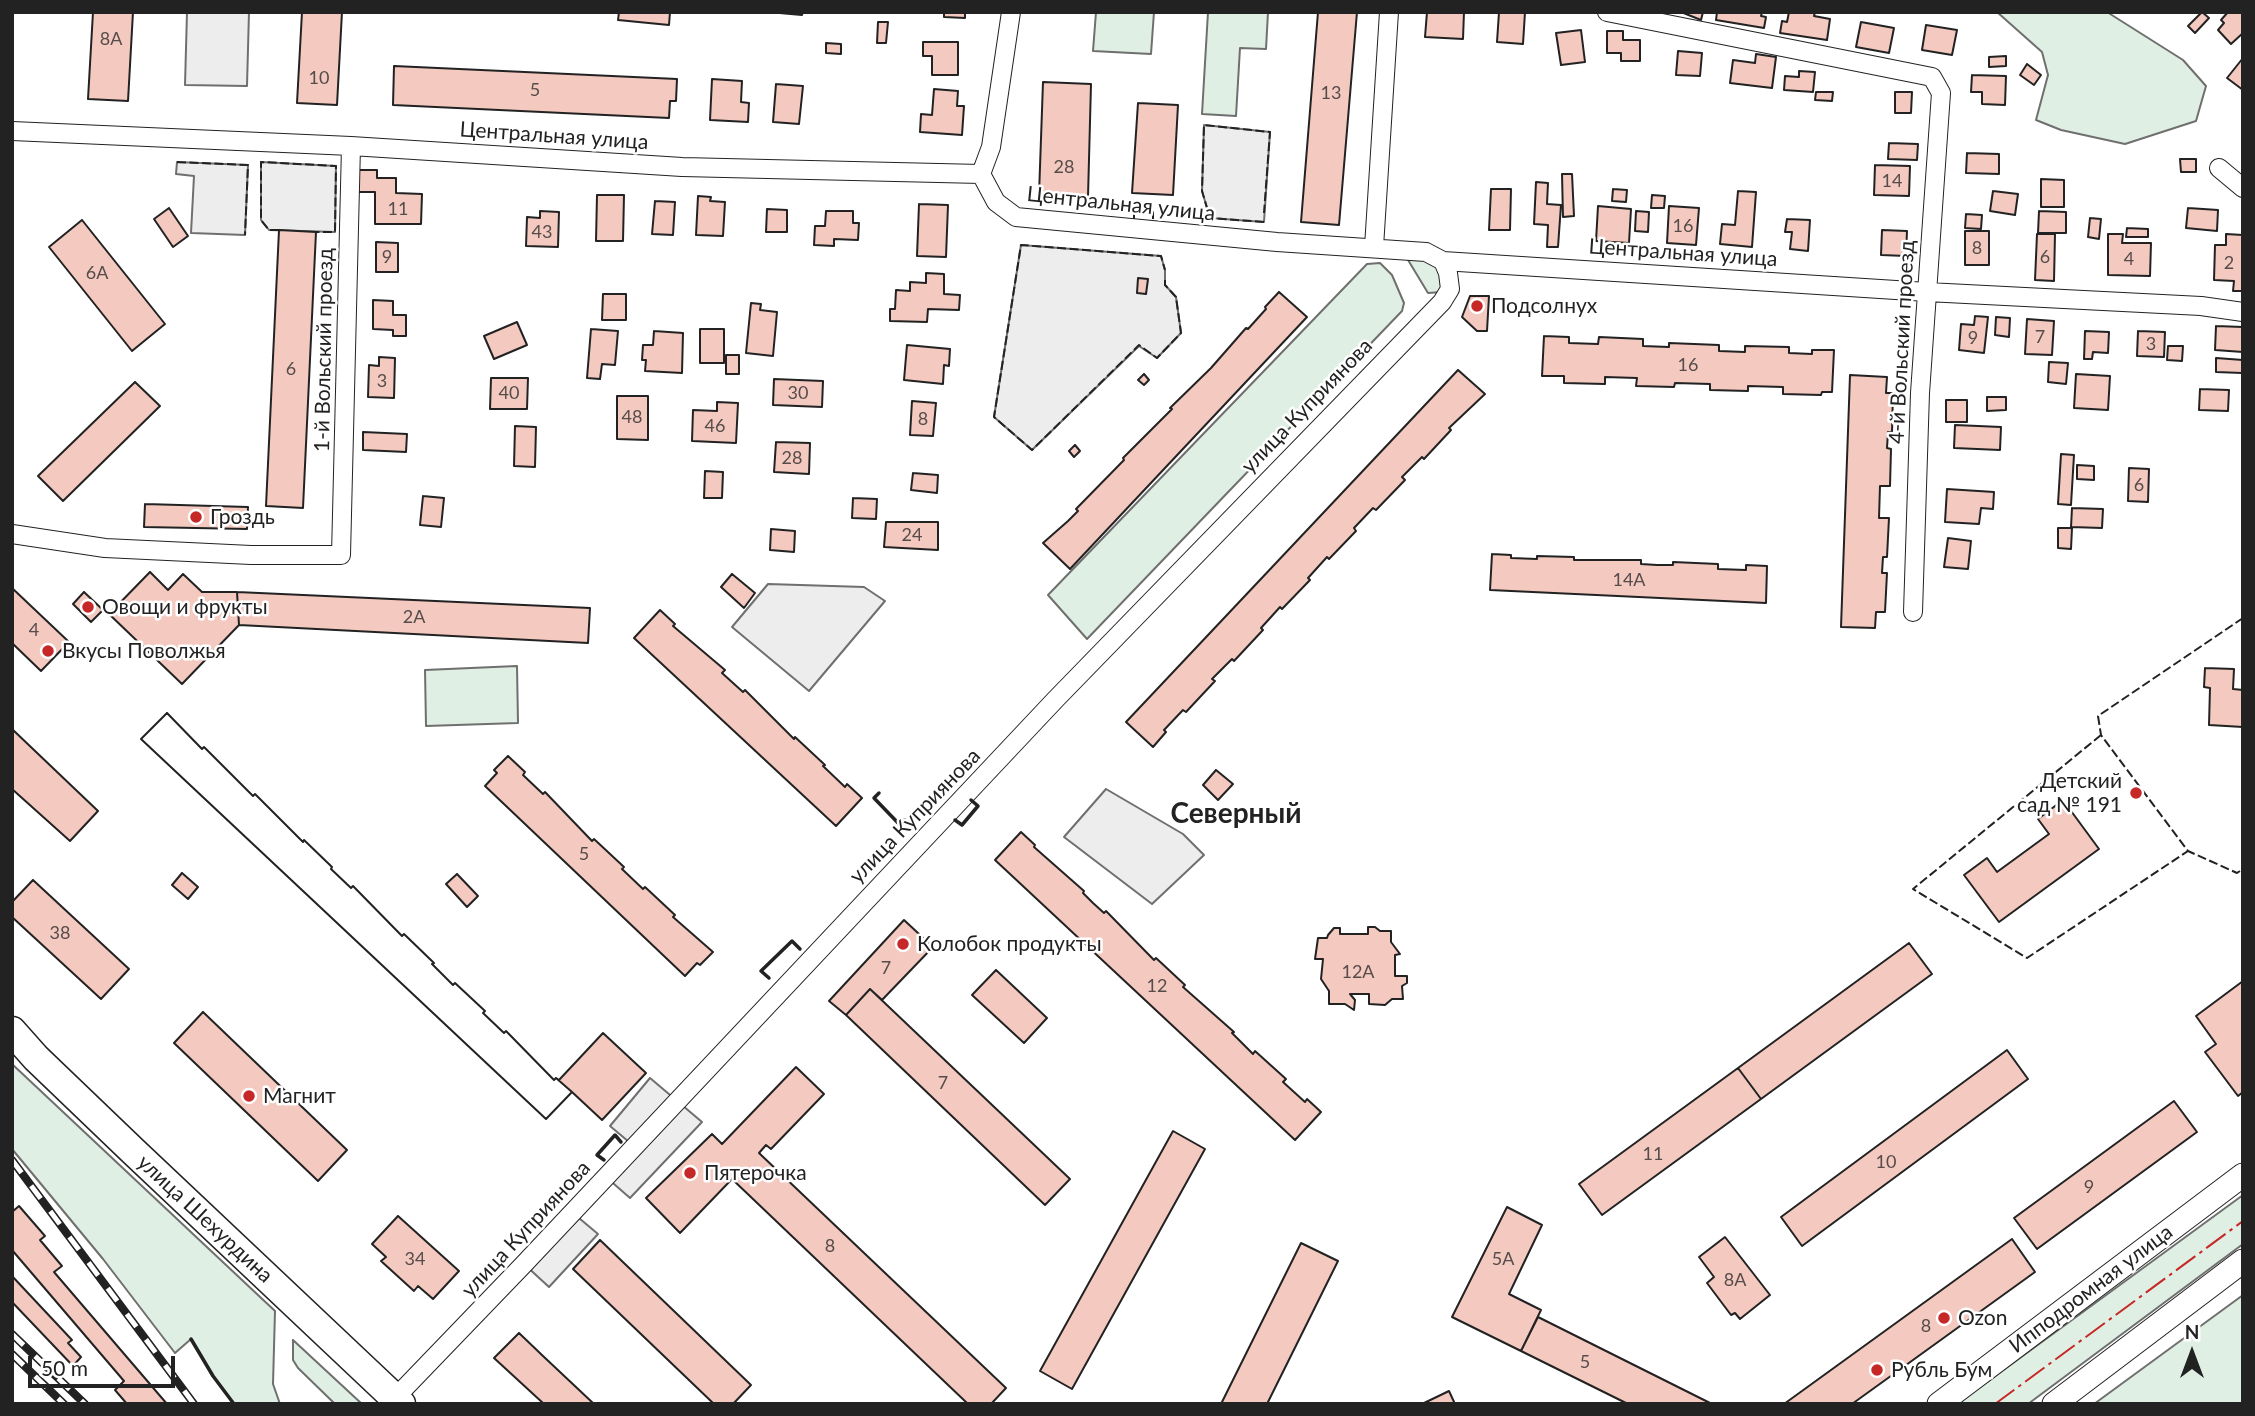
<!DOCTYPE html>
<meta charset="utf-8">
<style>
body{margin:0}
#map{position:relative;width:2255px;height:1416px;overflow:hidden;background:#fff;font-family:Lato,sans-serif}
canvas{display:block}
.frame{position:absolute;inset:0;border:14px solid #222;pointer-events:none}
.north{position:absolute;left:2157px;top:1318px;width:70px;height:70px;-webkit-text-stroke:5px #fff;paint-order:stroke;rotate:0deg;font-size:19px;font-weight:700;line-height:28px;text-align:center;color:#222}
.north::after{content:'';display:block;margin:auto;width:24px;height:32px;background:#222;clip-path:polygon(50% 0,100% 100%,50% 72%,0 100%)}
.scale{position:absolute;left:28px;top:1356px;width:147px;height:32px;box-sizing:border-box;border:4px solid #222;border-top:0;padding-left:9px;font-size:21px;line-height:24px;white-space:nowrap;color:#222;-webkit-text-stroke:5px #fff;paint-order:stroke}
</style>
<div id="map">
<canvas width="2255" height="1416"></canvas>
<div class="frame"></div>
<div class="north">N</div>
<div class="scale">50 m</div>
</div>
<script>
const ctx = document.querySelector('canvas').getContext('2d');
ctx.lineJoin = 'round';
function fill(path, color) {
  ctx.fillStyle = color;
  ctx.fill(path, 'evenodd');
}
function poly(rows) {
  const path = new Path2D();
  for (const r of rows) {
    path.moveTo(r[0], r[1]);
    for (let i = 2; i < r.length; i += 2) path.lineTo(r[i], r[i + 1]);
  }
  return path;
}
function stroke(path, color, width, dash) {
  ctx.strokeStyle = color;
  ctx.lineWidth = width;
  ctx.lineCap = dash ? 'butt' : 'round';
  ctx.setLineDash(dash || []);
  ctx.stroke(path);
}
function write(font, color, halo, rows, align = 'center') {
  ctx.font = font + ' Lato,sans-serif';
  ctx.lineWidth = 5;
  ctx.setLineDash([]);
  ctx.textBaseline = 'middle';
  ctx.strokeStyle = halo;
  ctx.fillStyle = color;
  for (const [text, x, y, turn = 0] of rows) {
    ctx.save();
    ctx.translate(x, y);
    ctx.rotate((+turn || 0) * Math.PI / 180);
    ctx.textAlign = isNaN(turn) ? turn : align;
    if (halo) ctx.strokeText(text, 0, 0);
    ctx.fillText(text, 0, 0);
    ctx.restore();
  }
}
const green = poly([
 [1096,12,1154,12,1151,54,1093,51,1096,12],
 [1208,12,1268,12,1266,49,1240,48,1236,116,1202,114,1208,12],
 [1997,12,2107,12,2183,60,2206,86,2196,121,2125,144,2061,130,2036,120,2048,75,2042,52,1997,12],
 [1405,255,1423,257,1441,270,1442,292,1428,293,1405,255],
 [1380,263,1392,275,1404,303,1402,311,1087,639,1048,595,1367,264,1380,263],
 [517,666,518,723,426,726,425,670,517,666],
 [12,1064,275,1311,273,1384,280,1404,234,1404,213,1376,191,1339,175,1353,103,1259,12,1149,12,1064],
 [2243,1195,2243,1244,2028,1404,1957,1404,2243,1195],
 [2243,1295,2243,1404,2094,1404,2243,1295],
 [293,1340,362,1404,335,1404,298,1368,293,1360,293,1340]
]);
fill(green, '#e0efe3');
stroke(green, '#6f6f6f', 2);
const parking = poly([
 [187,12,249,12,247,86,185,85,187,12],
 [1204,125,1270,132,1264,222,1210,218,1202,191,1204,125],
 [177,162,248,165,245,235,191,233,194,176,176,174,177,162],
 [261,162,336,166,335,232,269,230,261,220,261,162],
 [1021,245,1161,256,1165,270,1165,285,1176,297,1181,333,1157,358,1139,346,1032,450,994,417,1021,245],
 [768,584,864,587,885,601,809,691,732,627,768,584],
 [1106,789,1183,834,1204,855,1152,904,1064,837,1106,789],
 [650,1078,702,1122,630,1198,606,1177,635,1147,610,1126,650,1078],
 [573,1213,598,1234,549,1287,524,1264,573,1213]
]);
fill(parking, '#ededed');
stroke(parking, '#6f6f6f', 2);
const building = poly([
 [93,12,133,12,128,101,88,99,93,12],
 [302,12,342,12,337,105,297,103,302,12],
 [619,12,670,12,669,25,618,20,619,12],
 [768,12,803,12,802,15,768,12],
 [944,12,965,12,965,18,944,17,944,12],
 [1318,12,1357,12,1339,225,1301,222,1318,12],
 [1427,12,1464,12,1463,39,1425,37,1427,12],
 [1499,12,1525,12,1523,44,1497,42,1499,12],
 [1681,12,1703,12,1701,20,1681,12],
 [1717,12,1762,12,1761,16,1766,17,1764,28,1716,20,1717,12],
 [1789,12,1815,12,1814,16,1830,19,1827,40,1780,33,1782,21,1787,22,1789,12],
 [2202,12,2209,18,2195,33,2188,26,2202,12],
 [2228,12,2241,12,2243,14,2243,33,2231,44,2218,30,2224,23,2221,20,2228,12],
 [878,22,888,22,886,43,877,43,878,22],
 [1861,22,1894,28,1889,53,1856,47,1861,22],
 [1926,25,1957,30,1952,55,1922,50,1926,25],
 [1581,30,1585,62,1561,65,1556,33,1581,30],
 [1607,31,1623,31,1623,40,1640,40,1640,61,1621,61,1621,53,1607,53,1607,31],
 [923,42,958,42,958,75,932,75,932,56,923,56,923,42],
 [826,43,841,44,841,54,826,53,826,43],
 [1678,51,1702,53,1700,76,1676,75,1678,51],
 [1756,54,1776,57,1772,88,1730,83,1733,60,1755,63,1756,54],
 [2006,56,2006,66,1989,67,1989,57,2006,56],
 [2243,58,2243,90,2227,78,2243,58],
 [2027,64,2041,75,2034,85,2020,75,2027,64],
 [394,66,677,79,676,101,670,101,669,118,393,105,394,66],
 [1799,71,1815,72,1813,92,1784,90,1785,76,1799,77,1799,71],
 [1972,75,2006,76,2005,105,1982,104,1982,92,1971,92,1972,75],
 [712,79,742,81,741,102,749,103,748,122,710,120,712,79],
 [1043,82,1091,84,1088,197,1039,195,1043,82],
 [776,84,803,86,799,124,773,122,776,84],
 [934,89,958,91,957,106,964,106,962,135,920,132,921,114,932,115,934,89],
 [1816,92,1833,92,1832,101,1815,100,1816,92],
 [1895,92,1912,92,1911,113,1895,113,1895,92],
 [1138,103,1178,105,1173,195,1132,193,1138,103],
 [1889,143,1918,144,1917,160,1888,159,1889,143],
 [1967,153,1999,154,1999,174,1966,173,1967,153],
 [2180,159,2196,159,2196,172,2181,172,2180,159],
 [1875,165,1910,166,1909,196,1874,195,1875,165],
 [358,170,377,170,377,178,396,178,396,193,422,194,421,224,375,224,375,192,357,192,358,170],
 [1562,174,1572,174,1574,216,1563,217,1562,174],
 [2041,179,2064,180,2064,207,2041,207,2041,179],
 [1536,182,1548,183,1547,204,1561,205,1558,247,1547,247,1548,225,1534,224,1536,182],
 [1491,189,1511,189,1510,230,1489,230,1491,189],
 [1613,189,1627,190,1626,202,1612,201,1613,189],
 [1738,191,1756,192,1752,247,1720,244,1722,224,1735,225,1738,191],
 [1993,191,2018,194,2015,215,1990,211,1993,191],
 [597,195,624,195,623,241,596,241,597,195],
 [1652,195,1665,196,1664,208,1651,208,1652,195],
 [698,196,711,197,710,201,725,202,723,236,696,235,698,196],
 [655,201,675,202,673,235,652,234,655,201],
 [919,204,948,205,946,257,917,256,919,204],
 [1598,206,1631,209,1629,243,1596,241,1598,206],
 [1669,206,1699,208,1696,245,1667,243,1669,206],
 [169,208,188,236,173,247,154,219,169,208],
 [2188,208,2218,210,2217,231,2186,228,2188,208],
 [767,209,787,210,787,232,766,232,767,209],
 [540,211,559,212,558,247,526,246,527,217,540,218,540,211],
 [826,211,853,211,853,223,859,223,858,240,834,239,834,246,814,245,815,226,825,226,826,211],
 [1636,211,1649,212,1648,232,1635,231,1636,211],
 [2039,211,2066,212,2066,233,2038,233,2039,211],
 [1966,214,1982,215,1981,229,1965,228,1966,214],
 [2090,218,2101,219,2099,239,2088,237,2090,218],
 [1787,219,1810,220,1808,251,1790,249,1792,232,1785,232,1787,219],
 [82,220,165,324,132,351,49,247,82,220],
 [2127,228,2148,229,2148,237,2126,237,2127,228],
 [279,230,316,232,303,508,266,506,279,230],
 [1882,230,1907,231,1906,256,1881,255,1882,230],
 [1965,231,1989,231,1989,265,1965,265,1965,231],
 [2037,234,2055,234,2054,281,2035,280,2037,234],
 [2108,234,2123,234,2122,243,2151,243,2150,276,2108,275,2108,234],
 [2226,234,2243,235,2243,291,2233,291,2234,281,2214,280,2215,245,2226,245,2226,234],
 [376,242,398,243,398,272,376,272,376,242],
 [926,273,944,274,944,294,960,295,959,310,928,309,927,322,890,321,890,309,895,309,896,290,910,291,910,282,926,283,926,273],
 [1138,278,1148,279,1146,294,1137,293,1138,278],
 [1279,292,1307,317,1070,569,1043,543,1068,521,1078,511,1076,509,1124,460,1123,458,1172,409,1170,408,1211,368,1246,328,1248,329,1266,309,1265,307,1279,292],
 [603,294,626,294,626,320,602,320,603,294],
 [1470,296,1489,296,1487,331,1477,331,1462,317,1470,296],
 [373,300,393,301,393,315,406,315,406,336,393,336,393,330,373,329,373,300],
 [751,303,761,304,760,310,777,312,773,356,746,353,751,303],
 [1975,316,1988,317,1984,353,1959,350,1961,324,1974,325,1975,316],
 [1996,317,2010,318,2009,337,1995,335,1996,317],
 [2027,319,2054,321,2052,355,2025,354,2027,319],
 [517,322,527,345,494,359,484,336,517,322],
 [2216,326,2243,327,2243,352,2215,350,2216,326],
 [591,329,618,331,615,365,602,364,600,379,587,378,591,329],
 [700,329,724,329,724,363,700,363,700,329],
 [654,331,683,333,682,373,645,371,646,360,642,360,643,345,653,345,654,331],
 [2085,331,2109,332,2108,353,2093,352,2092,359,2084,359,2085,331],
 [2138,331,2165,332,2164,357,2137,356,2138,331],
 [1544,336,1569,337,1569,343,1598,344,1599,337,1643,339,1643,346,1669,347,1669,343,1719,345,1719,351,1745,352,1745,346,1789,347,1789,353,1812,354,1812,350,1834,350,1832,392,1822,392,1821,395,1783,394,1783,387,1748,386,1748,391,1710,390,1710,384,1675,383,1674,387,1636,386,1637,378,1605,377,1605,384,1564,383,1564,376,1542,376,1544,336],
 [907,345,950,349,949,366,944,365,943,384,904,380,907,345],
 [2168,346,2183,346,2182,361,2167,360,2168,346],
 [726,355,739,355,739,374,726,374,726,355],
 [379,357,395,358,394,398,368,397,369,365,379,366,379,357],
 [2216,358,2243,360,2242,373,2216,372,2216,358],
 [2049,362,2068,363,2066,384,2048,382,2049,362],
 [1458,370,1485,394,1449,428,1451,430,1424,459,1422,457,1402,477,1405,480,1376,510,1373,508,1354,528,1356,531,1329,559,1327,557,1308,578,1310,580,1282,609,1280,607,1271,617,1261,628,1263,630,1234,661,1232,659,1212,679,1215,681,1186,712,1183,710,1164,730,1166,732,1153,747,1126,722,1458,370],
 [1144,374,1149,380,1144,385,1138,380,1144,374],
 [2076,374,2110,376,2108,410,2074,408,2076,374],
 [1850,375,1887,377,1886,393,1893,393,1892,432,1888,432,1887,448,1891,449,1890,486,1880,486,1879,518,1889,518,1887,557,1883,557,1882,573,1887,573,1885,612,1876,612,1875,628,1841,627,1850,375],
 [491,378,528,378,527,409,490,409,491,378],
 [774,379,823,381,822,407,773,405,774,379],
 [135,382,160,406,63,501,38,476,135,382],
 [2200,389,2229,390,2228,411,2199,410,2200,389],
 [617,396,648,396,648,440,617,439,617,396],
 [1987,397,2006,397,2006,410,1987,411,1987,397],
 [1946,400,1967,400,1967,422,1946,422,1946,400],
 [912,401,936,403,933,436,910,435,912,401],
 [717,402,738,403,736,443,692,441,693,410,717,411,717,402],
 [1955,425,2001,427,2000,450,1954,448,1955,425],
 [515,426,536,427,535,467,514,466,515,426],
 [363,432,407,434,406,452,363,450,363,432],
 [776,442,810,443,809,474,774,472,776,442],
 [1075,445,1080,451,1074,457,1069,451,1075,445],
 [2061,454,2074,455,2071,505,2058,504,2061,454],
 [2077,465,2094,466,2094,480,2077,479,2077,465],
 [2129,468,2149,469,2148,502,2128,501,2129,468],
 [705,471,723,472,722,498,704,498,705,471],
 [913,473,938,475,937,493,911,490,913,473],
 [1947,489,1994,492,1993,509,1981,508,1979,524,1945,522,1947,489],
 [423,496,444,498,441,527,420,525,423,496],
 [853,498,877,499,876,519,852,518,853,498],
 [145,504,248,507,247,529,144,527,145,504],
 [2072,508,2103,509,2102,528,2071,527,2072,508],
 [886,522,938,522,938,550,884,547,886,522],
 [2058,528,2072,528,2071,549,2058,548,2058,528],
 [771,529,795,531,794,552,770,550,771,529],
 [1948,538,1971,541,1968,569,1944,567,1948,538],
 [1492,554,1511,555,1511,558,1537,559,1537,556,1574,557,1574,560,1641,560,1641,564,1657,565,1673,565,1673,562,1718,564,1718,569,1746,570,1746,565,1767,566,1766,603,1490,590,1492,554],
 [150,572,168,590,183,574,202,592,237,592,239,625,182,684,109,614,150,572],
 [732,574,755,593,744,608,721,587,732,574],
 [12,588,69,642,41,671,12,643,12,588],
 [84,592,103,610,91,622,73,604,84,592],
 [237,592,590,608,588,643,239,625,237,592],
 [660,610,675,624,673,626,725,670,722,673,743,692,745,690,794,739,795,737,825,765,823,766,845,787,847,784,862,798,836,826,634,638,660,610],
 [2205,668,2234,669,2233,689,2243,690,2243,727,2209,725,2210,688,2204,687,2205,668],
 [167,713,202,749,204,747,253,796,255,794,303,842,304,840,332,867,331,869,351,888,353,886,402,936,404,934,434,963,432,964,453,985,455,983,485,1011,483,1013,504,1033,506,1031,554,1080,556,1078,572,1092,546,1119,141,739,167,713],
 [167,713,202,749,204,747,253,796,255,794,303,842,304,840,332,867,331,869,351,888,353,886,402,936,404,934,434,963,432,964,453,985,455,983,485,1011,483,1013,504,1033,506,1031,554,1080,556,1078,559,1080,603,1033,646,1073,602,1120,572,1092,546,1119,141,739,167,713],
 [12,729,98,811,70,841,12,789,12,729],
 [508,756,525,772,523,775,543,794,545,792,592,841,594,839,624,867,622,869,643,889,645,887,675,915,673,917,713,952,700,965,697,963,685,976,485,786,497,773,494,770,508,756],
 [1216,770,1233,784,1218,800,1203,785,1216,770],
 [2063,800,2099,849,1999,922,1964,875,1987,858,1997,872,2049,834,2038,819,2063,800],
 [1021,832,1035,845,1034,847,1084,891,1083,893,1093,903,1104,913,1106,911,1154,960,1156,958,1185,985,1183,987,1234,1032,1232,1033,1253,1054,1255,1051,1286,1079,1283,1082,1305,1102,1307,1099,1321,1112,1295,1140,995,860,1021,832],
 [182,873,198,887,188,899,172,885,182,873],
 [457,874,478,896,467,907,446,884,457,874],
 [33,880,129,969,101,999,12,917,12,902,33,880],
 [904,920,933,947,882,1000,870,989,846,1015,829,1001,904,920],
 [1368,927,1375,927,1380,931,1391,931,1391,942,1400,954,1395,955,1395,976,1407,976,1407,983,1402,986,1403,999,1392,999,1385,1005,1369,1004,1369,994,1350,994,1355,1000,1354,1010,1345,1004,1329,1004,1329,991,1321,979,1323,959,1315,959,1318,938,1327,938,1328,935,1334,928,1340,928,1340,934,1368,934,1368,927],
 [1909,943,1932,974,1761,1099,1738,1068,1909,943],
 [996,970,1047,1018,1024,1043,972,995,996,970],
 [2243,981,2243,1092,2238,1096,2205,1052,2216,1044,2196,1016,2243,981],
 [870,989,1070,1179,1045,1205,846,1015,870,989],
 [203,1012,347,1150,318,1181,174,1043,203,1012],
 [2007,1050,2028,1079,1802,1246,1781,1217,2007,1050],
 [796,1067,824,1094,771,1149,766,1145,759,1153,1006,1388,991,1404,968,1404,732,1179,680,1233,646,1198,712,1134,722,1144,796,1067],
 [1738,1068,1761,1099,1602,1215,1579,1184,1738,1068],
 [2174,1101,2197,1132,2037,1249,2014,1218,2174,1101],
 [1173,1131,1205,1149,1072,1389,1040,1371,1173,1131],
 [19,1206,45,1236,40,1240,62,1266,54,1272,167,1404,127,1404,115,1390,124,1381,12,1250,12,1212,19,1206],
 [1507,1207,1542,1225,1509,1294,1541,1310,1521,1351,1452,1317,1507,1207],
 [398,1216,459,1271,433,1299,418,1286,414,1291,381,1261,386,1257,372,1244,398,1216],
 [1725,1237,1770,1295,1740,1319,1735,1313,1731,1315,1707,1283,1714,1277,1699,1257,1725,1237],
 [2012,1239,2035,1272,1852,1404,1784,1404,2012,1239],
 [600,1240,751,1385,733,1404,714,1404,573,1269,600,1240],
 [1301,1243,1338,1261,1267,1404,1221,1404,1301,1243],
 [12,1276,72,1340,68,1343,81,1357,73,1366,12,1302,12,1276],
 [1538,1317,1712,1404,1628,1404,1521,1351,1538,1317],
 [519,1333,543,1356,594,1404,544,1404,494,1358,519,1333],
 [1449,1391,1455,1404,1422,1404,1449,1391]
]);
fill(building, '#f3c9c0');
stroke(building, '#222', 2);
const minor = poly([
 [1607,12,1932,77,1941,93,1920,393,1913,612],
 [12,131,351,146,682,167,981,174],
 [2219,168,2243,188],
 [981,174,996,202,1016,217,1277,242,1426,252,1443,261,1927,292,2201,306,2243,312],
 [981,174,991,147,1011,12],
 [1374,247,1389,12],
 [12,534,105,548,251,555,341,555,351,146],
 [395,1398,524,1264,1055,700,1442,302,1450,289,1448,273,1443,261]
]);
const tertiary = poly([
 [1939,1404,2243,1175],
 [2054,1404,2243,1261]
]);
const primary = poly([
 [12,1031,36,1058,133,1151,401,1404]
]);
stroke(minor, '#222', 20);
stroke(tertiary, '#222', 25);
stroke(primary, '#222', 31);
stroke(minor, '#fff', 18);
stroke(tertiary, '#fff', 23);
stroke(primary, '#fff', 28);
const rail = poly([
 [12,1160,194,1404],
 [12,1334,85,1404],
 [12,1354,64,1404]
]);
stroke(rail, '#222', 8);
stroke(rail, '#fff', 5, [16]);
stroke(poly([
 [177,162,248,165,245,235],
 [1134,219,1134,211,1153,212,1153,220],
 [1264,222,1210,218,1202,191,1204,125,1270,132,1264,213],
 [279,230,269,230,261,220,261,162,336,166,335,232,316,232],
 [1165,280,1165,285,1176,297,1181,333,1157,358,1139,345,1032,450,994,417,1021,245,1161,256,1165,270],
 [2243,618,2098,716,2101,735,2188,851,2237,873,2243,869],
 [2101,735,1913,889,2027,958,2188,851]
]), '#222', 2, [9, 3.5]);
stroke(poly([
 [879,793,874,798,900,825,905,820],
 [955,820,962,825,978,806,971,800],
 [769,978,761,971,792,941,800,949],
 [604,1160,597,1155,615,1135,621,1142],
 [191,1339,213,1376,234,1404]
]), '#222', 3.5);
stroke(poly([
 [1995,1404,2243,1221]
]), '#c62828', 2, [24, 5, 3.5, 5]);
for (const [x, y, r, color] of [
 [1477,306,7,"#c62828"],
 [196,517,7,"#c62828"],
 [88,607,7,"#c62828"],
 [48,651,7,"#c62828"],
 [2136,793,7,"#c62828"],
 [903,944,7,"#c62828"],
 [249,1096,7,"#c62828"],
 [690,1173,7,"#c62828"],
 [1944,1318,7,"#c62828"],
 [1877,1370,7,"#c62828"]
]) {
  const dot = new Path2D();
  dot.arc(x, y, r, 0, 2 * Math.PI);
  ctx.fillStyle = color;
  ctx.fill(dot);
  stroke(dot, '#fff', 2.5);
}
write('18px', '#564c4a', null, [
 ["8А",111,39],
 ["10",319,78],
 ["5",535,90],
 ["13",1331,93],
 ["28",1064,167],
 ["14",1892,181],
 ["11",398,209],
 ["16",1683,226],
 ["43",542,232],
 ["8",1977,248],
 ["9",387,257],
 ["6",2045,257],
 ["4",2129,259],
 ["2",2229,263],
 ["6А",97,273],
 ["7",2040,337],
 ["9",1973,338],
 ["3",2151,344],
 ["16",1688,365],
 ["6",291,369],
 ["3",382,381],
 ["40",509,393],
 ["30",798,393],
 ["48",632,417],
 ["8",923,419],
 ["46",715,426],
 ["28",792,458],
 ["6",2139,485],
 ["24",912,535],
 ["14А",1629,580],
 ["2А",414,617],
 ["4",34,630],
 ["5",584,854],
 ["38",60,933],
 ["7",886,968],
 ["12А",1358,972],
 ["12",1157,986],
 ["7",943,1083],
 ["11",1653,1154],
 ["10",1886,1162],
 ["9",2089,1187],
 ["8",830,1246],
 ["34",415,1259],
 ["5А",1503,1259],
 ["8А",1735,1280],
 ["8",1926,1326],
 ["5",1585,1362]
]);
write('21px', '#222', '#fff', [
 ["Центральная улица",554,136,4],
 ["Центральная улица",1121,204,6],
 ["Центральная улица",1683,253,4],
 ["4-й Вольский проезд",1902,342,-87],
 ["1-й Вольский проезд",324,350,-89],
 ["улица Куприянова",1307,406,-46],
 ["улица Куприянова",915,816,-46],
 ["улица Шехурдина",205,1219,43],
 ["улица Куприянова",526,1229,-47],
 ["Ипподромная улица",2091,1289,-37]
]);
write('21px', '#222', '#fff', [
 ["Подсолнух",1491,306],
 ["Гроздь",210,517],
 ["Овощи и фрукты",102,607],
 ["Вкусы Поволжья",62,651],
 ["Детский",2122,781,"right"],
 ["сад № 191",2122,805,"right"],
 ["Колобок продукты",917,944],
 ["Магнит",263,1096],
 ["Пятерочка",704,1173],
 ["Ozon",1958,1318],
 ["Рубль Бум",1891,1370]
], 'left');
write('bold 28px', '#222', '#fff', [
 ["Северный",1236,814]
]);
</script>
